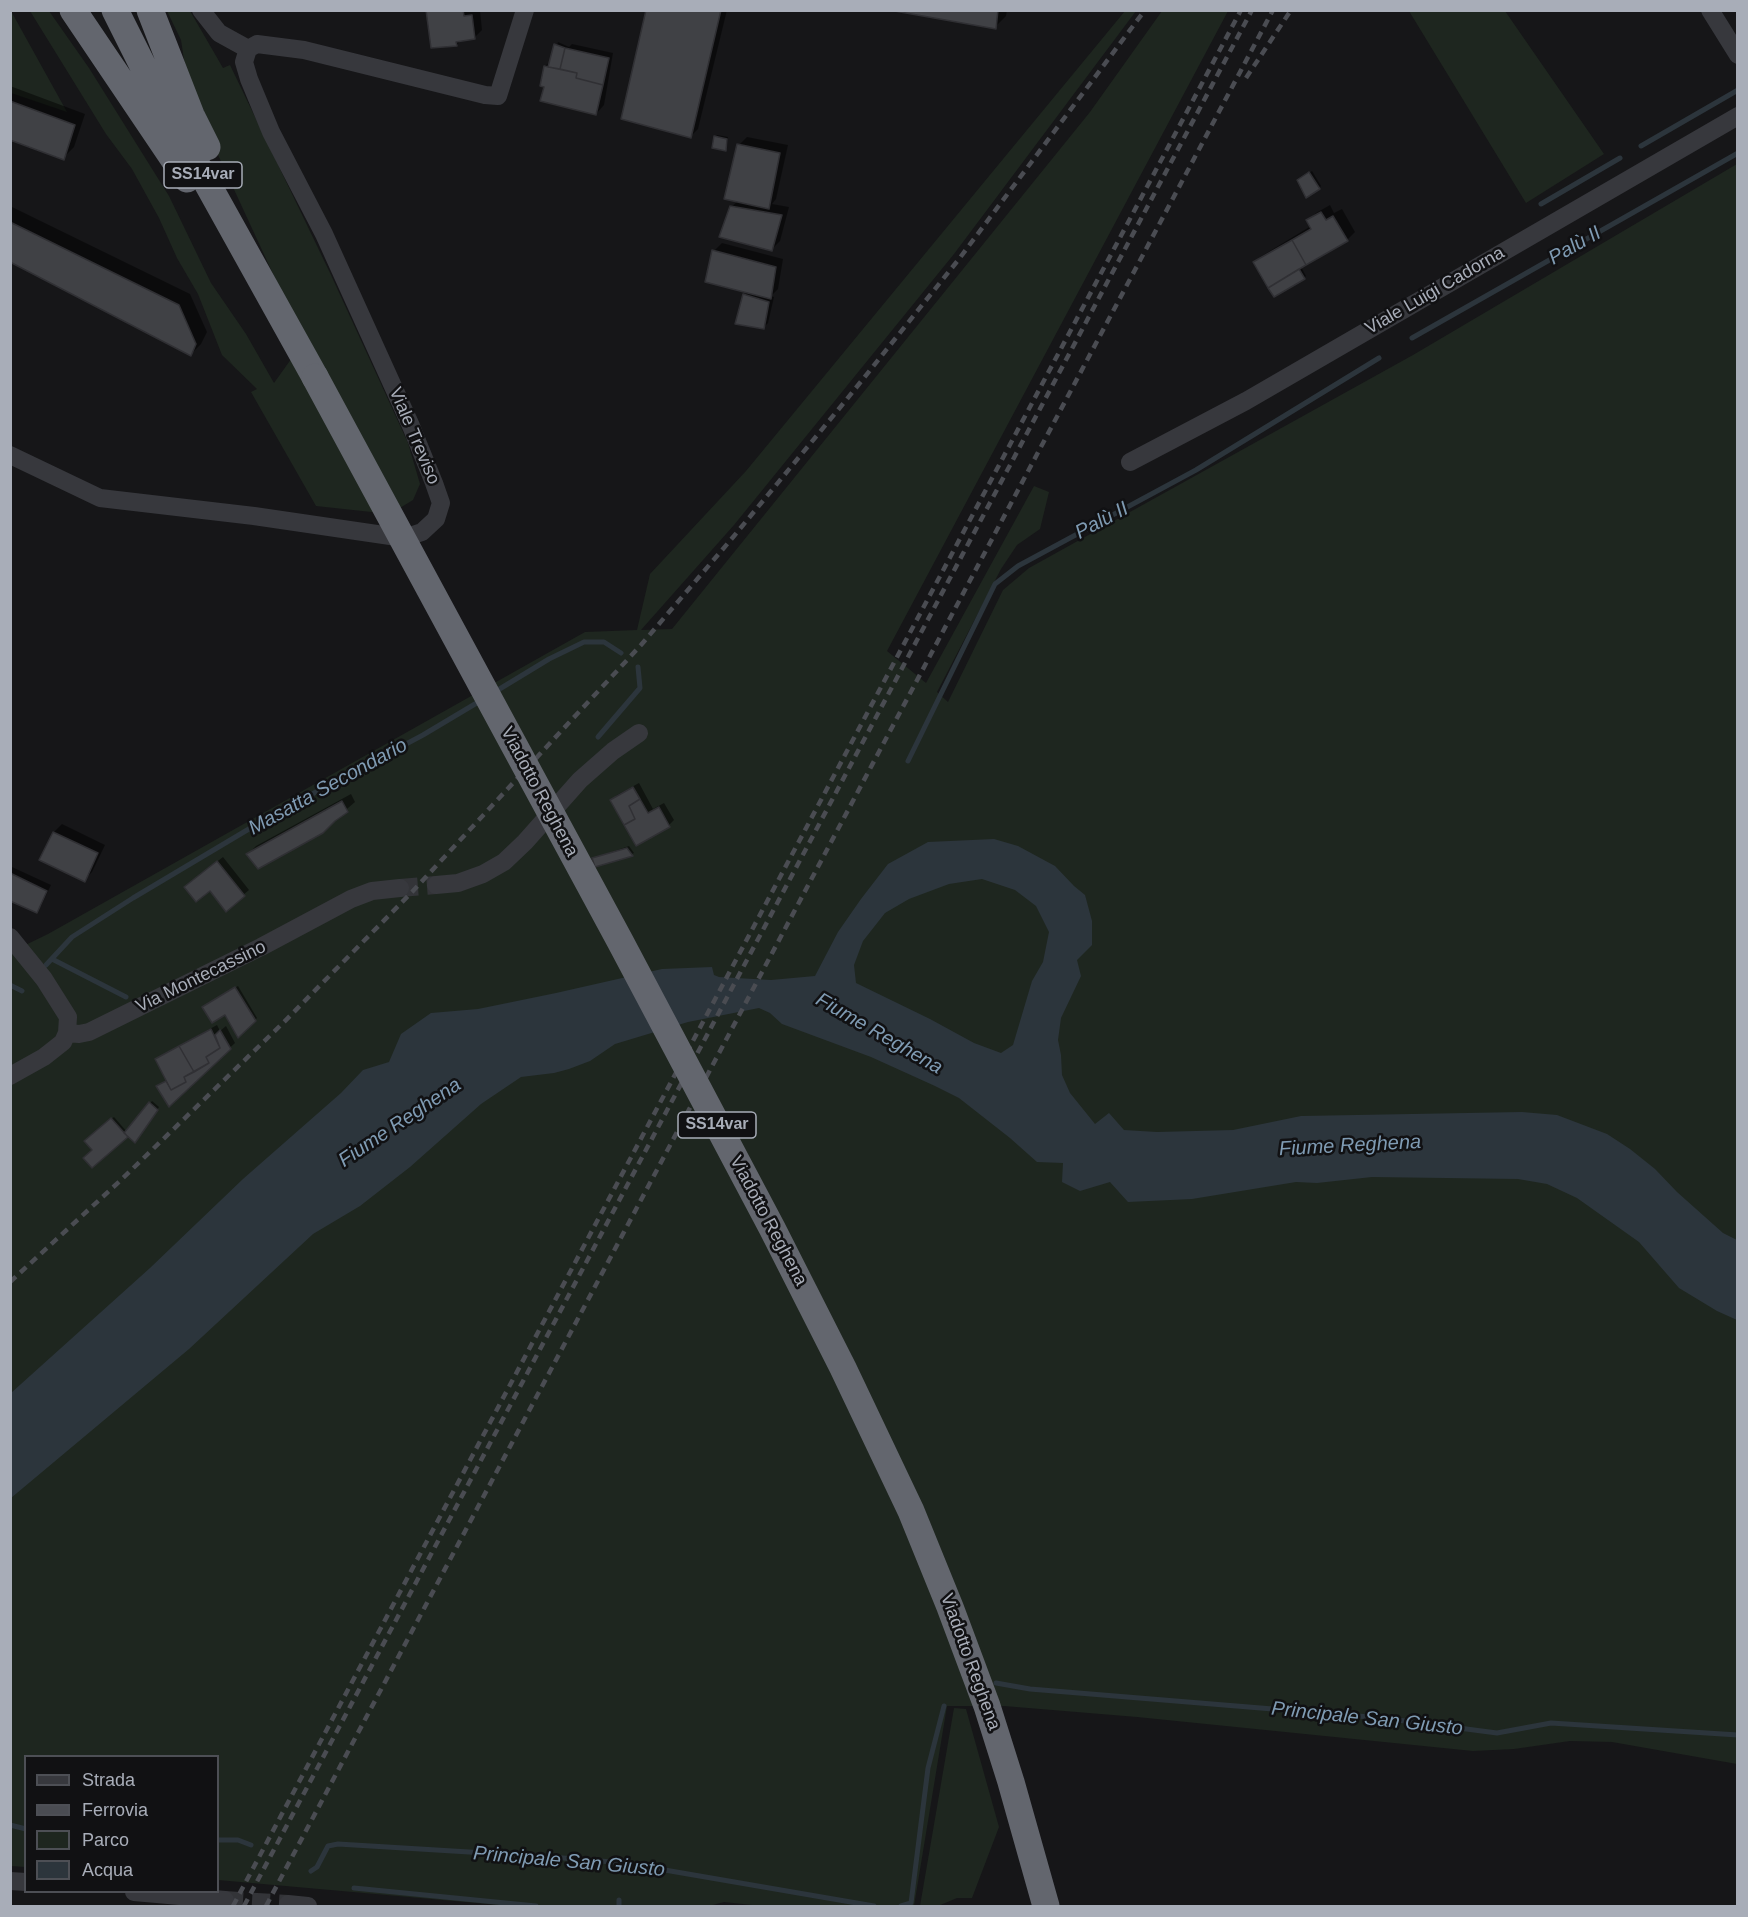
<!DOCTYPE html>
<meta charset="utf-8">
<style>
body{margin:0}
#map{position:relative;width:1748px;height:1917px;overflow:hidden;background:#161618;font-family:Arial,sans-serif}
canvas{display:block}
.frame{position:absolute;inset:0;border:12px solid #a8adb8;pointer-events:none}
.legend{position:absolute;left:24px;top:1755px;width:195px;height:138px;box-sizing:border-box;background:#111113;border:2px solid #4d4f55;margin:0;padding:8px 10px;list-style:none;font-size:18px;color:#a8adb8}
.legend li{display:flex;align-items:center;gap:12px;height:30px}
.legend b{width:30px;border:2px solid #4d4f55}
</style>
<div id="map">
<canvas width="1748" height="1917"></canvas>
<div class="frame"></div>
<ul class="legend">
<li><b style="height:8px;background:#37383d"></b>Strada</li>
<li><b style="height:8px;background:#4a4c52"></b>Ferrovia</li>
<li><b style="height:16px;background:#1e261f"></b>Parco</li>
<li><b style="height:16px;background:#2c353c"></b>Acqua</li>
</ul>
</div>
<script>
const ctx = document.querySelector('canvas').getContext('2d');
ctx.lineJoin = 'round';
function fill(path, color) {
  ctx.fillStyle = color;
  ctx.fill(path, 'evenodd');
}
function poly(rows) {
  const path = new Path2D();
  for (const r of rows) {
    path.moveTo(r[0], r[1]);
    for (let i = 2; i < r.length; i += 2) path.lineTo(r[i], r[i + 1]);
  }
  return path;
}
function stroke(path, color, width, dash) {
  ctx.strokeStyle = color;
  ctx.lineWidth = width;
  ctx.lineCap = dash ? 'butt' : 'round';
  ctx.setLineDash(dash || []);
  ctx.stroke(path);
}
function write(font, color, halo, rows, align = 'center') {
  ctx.font = font + ' Arial,sans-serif';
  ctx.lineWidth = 5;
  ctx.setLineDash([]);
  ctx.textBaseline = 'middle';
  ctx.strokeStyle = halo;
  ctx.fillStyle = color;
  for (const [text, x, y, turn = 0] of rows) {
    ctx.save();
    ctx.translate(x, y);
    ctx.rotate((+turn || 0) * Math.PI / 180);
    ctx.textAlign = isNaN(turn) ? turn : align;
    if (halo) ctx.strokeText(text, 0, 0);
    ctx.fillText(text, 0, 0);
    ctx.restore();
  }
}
fill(poly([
 [11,11,67,112,11,93],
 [30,11,49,11,89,68,169,196,211,283,246,334,274,383,304,341,189,92,181,40,167,11,190,11,223,68,230,65,331,275,408,443,420,484,413,500,390,514,316,506,251,392,257,389,222,355,198,294,177,258,159,218,132,169,106,134],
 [1125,11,1136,11,954,254,734,525,641,630,672,629,1090,112,1162,11,1228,11,887,651,926,683,1034,486,1049,492,1040,529,1017,545,1001,569,937,692,948,702,1003,590,1029,568,1413,355,1737,164,1737,1764,1612,1742,1570,1741,1514,1749,1473,1751,1137,1717,1004,1706,947,1706,914,1906,761,1906,724,1902,709,1906,510,1906,218,1880,218,1756,26,1756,25,1867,11,1866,11,952,48,934,585,632,637,630,650,574,746,471],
 [1409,11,1505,11,1604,154,1526,203],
 [954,1708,966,1709,999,1827,972,1898,957,1898,938,1906,920,1906]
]), '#1e261f');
fill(poly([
 [994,839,1018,846,1055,866,1074,886,1085,895,1092,921,1092,945,1077,960,1081,976,1061,1018,1058,1040,1061,1055,1062,1075,1070,1093,1095,1124,1109,1113,1124,1130,1157,1132,1233,1130,1301,1116,1522,1112,1557,1115,1607,1134,1630,1149,1655,1169,1677,1192,1723,1233,1737,1240,1737,1320,1717,1311,1679,1288,1639,1242,1577,1198,1547,1184,1518,1179,1372,1177,1317,1183,1296,1182,1192,1199,1128,1202,1110,1182,1080,1191,1062,1182,1063,1163,1037,1162,1010,1138,959,1098,935,1086,871,1057,782,1024,770,1013,759,1008,688,1022,615,1044,590,1061,569,1069,554,1073,521,1077,481,1104,410,1167,360,1206,313,1234,189,1349,11,1498,11,1393,150,1268,243,1179,341,1093,363,1070,389,1062,401,1034,431,1013,478,1009,556,993,662,969,712,967,714,975,719,977,771,980,815,976,838,932,861,899,888,864,928,842],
 [982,879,1015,890,1036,906,1049,932,1043,962,1032,981,1013,1045,1001,1053,974,1043,930,1019,856,983,854,965,863,941,885,913,909,899,949,884]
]), '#2c353c');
fill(poly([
 [428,10,480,10,482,30,474,38,462,39,457,45],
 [647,10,727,10,698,129,690,137],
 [898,10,1007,10,1006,16,995,27],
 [558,42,569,47,572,44,613,53,604,105,596,114,545,86,545,66,552,60],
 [10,86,85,114,74,147,63,158,10,138],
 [717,135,728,137,727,148,725,150,715,137],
 [747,137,788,145,776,199,772,204,789,207,780,241,772,249,731,207,738,201,739,145],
 [1312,171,1321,186,1319,188,1301,179],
 [1330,205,1334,213,1342,209,1355,232,1347,240,1301,267,1306,276,1304,278,1254,262,1260,257,1311,226,1308,221,1316,213],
 [10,206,190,294,207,332,201,344,190,355,10,260],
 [722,243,783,259,778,289,771,296,774,297,768,323,763,328,744,295,748,291,714,251],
 [639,783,653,809,664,803,674,820,669,825,612,800,617,795],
 [351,794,355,802,334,820,248,854,256,846],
 [62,824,105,845,92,872,84,880,41,859,54,832],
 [629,846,634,853,632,854,594,858],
 [223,857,249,890,226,909,210,889,191,882],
 [12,867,51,885,41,906,36,911,10,899],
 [238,986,257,1018,238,1036,225,1013,206,1005],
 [217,1025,220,1031,226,1026,235,1043,169,1104,158,1087,167,1079,157,1060,162,1055],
 [152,1101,159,1107,137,1139,128,1135,92,1166,94,1150,86,1141,114,1117,127,1132]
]), '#0007');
stroke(poly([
 [1641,146,1738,90],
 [1541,204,1620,158],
 [1412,338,1738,153],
 [493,693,549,659,584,642,604,642,621,653],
 [598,737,640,688,638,667],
 [908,761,995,584,1018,566,1196,470,1379,358],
 [52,959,126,997],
 [46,965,72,937,133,898,269,817,423,735,480,701],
 [10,985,22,991],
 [996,1683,1030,1689,1382,1718,1497,1733,1551,1723,1738,1735],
 [10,1825,26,1829],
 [218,1840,238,1840,251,1845],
 [311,1871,317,1867,328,1846,338,1844,551,1857,624,1863,874,1906],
 [354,1888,536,1906],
 [619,1906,619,1900],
 [901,1906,911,1903,928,1768,944,1706]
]), '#2c353c', 5);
const building = poly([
 [426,10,463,10,464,16,472,15,475,39,456,42,457,46,431,48,426,10],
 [646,10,721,10,691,138,621,119,646,10],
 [889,10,998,10,996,29,889,10],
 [554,44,565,48,560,69,548,67,554,44],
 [565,48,609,58,603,85,576,78,577,73,560,69,565,48],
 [544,66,577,73,576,78,603,85,596,115,540,101,544,87,540,86,544,66],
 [10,101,75,125,64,160,10,140,10,101],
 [714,136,727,139,726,151,712,148,714,136],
 [737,144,780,153,769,209,724,199,737,144],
 [1309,172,1320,189,1306,198,1297,180,1309,172],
 [730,206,782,215,772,251,719,237,730,206],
 [1321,212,1326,220,1333,216,1348,241,1306,265,1292,240,1311,229,1306,220,1321,212],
 [10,222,179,305,196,344,191,356,10,262,10,222],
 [1292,240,1306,265,1268,288,1253,262,1292,240],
 [712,250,776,267,771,299,705,282,712,250],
 [1299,269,1305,279,1274,297,1268,288,1299,269],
 [743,294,769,302,764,329,735,324,743,294],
 [633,787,640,799,629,806,635,819,624,825,610,800,633,787],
 [640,799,648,813,659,807,670,827,636,846,624,825,635,819,629,806,640,799],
 [342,801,348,812,335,821,323,833,258,869,246,854,342,801],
 [53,832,98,853,85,882,39,860,53,832],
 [627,848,633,856,595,867,592,858,627,848],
 [217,861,245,896,226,912,210,891,196,902,184,887,217,861],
 [10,873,47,891,37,913,10,901,10,873],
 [235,987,256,1021,238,1038,225,1015,212,1023,202,1007,235,987],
 [211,1029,220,1048,206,1057,209,1063,194,1072,179,1046,211,1029],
 [220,1030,231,1049,169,1107,156,1086,166,1081,171,1090,186,1082,184,1077,209,1063,206,1057,220,1048,215,1035,220,1030],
 [179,1046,194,1072,184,1077,186,1082,171,1090,155,1059,179,1046],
 [149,1102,158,1110,135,1143,124,1133,149,1102],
 [111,1118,128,1137,92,1168,83,1158,92,1150,84,1141,111,1118]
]);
fill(building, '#404145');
stroke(building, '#303034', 1.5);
stroke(poly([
 [400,888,436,885],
 [225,1900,288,1904]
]), '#333438', 18, [18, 9]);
stroke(poly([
 [1710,10,1738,55],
 [248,49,257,44,304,50,485,95,498,96,525,10],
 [10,455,100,498,254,516,404,538,422,532,436,519,441,503,434,483,411,426,324,234,271,132,249,79,244,62,248,49,219,33,201,10],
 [1130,462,1246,401,1738,116],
 [436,885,458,883,483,874,504,862,525,842,580,780,613,751,639,733],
 [10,937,44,979,68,1017,67,1033,63,1042,44,1057,10,1076],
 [67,1033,79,1034,89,1032,261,947,351,899,372,891,400,888],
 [10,1881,26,1882],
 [134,1892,225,1900],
 [288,1904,308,1906]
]), '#37383d', 18);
stroke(poly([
 [73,10,187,179],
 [115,10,152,84,315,377],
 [150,10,191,115,207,147]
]), '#63666e', 27);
stroke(poly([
 [1246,78,1291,10],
 [10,1282,121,1180,284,1022,412,892,641,645,734,536,847,399,959,259,1145,10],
 [233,1906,1241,10],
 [244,1906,1252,10],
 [266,1906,1273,10]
]), '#4a4c52', 4.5, [8, 6]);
stroke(poly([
 [315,377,620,941,772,1228,843,1368,911,1511,950,1607,987,1706,1011,1782,1046,1906]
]), '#63666e', 27);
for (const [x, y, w] of [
 [203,175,78],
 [717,1125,78]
]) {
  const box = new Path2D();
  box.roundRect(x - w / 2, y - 13, w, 26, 4.5);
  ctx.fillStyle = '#111113';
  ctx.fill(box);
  stroke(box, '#a8adb8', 1.5);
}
write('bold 16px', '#a8adb8', null, [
 ["SS14var",203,175],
 ["SS14var",717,1125]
]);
write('18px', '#a8adb8', '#111113', [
 ["Viale Luigi Cadorna",1435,291,-30],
 ["Viale Treviso",414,436,67],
 ["Viadotto Reghena",539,792,62],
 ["Via Montecassino",201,977,-26],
 ["Viadotto Reghena",768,1221,62],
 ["Viadotto Reghena",970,1662,70]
]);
write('italic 20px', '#7f9bb3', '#111113', [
 ["Palù II",1575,246,-30],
 ["Palù II",1102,521,-28],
 ["Masatta Secondario",328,787,-29],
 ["Fiume Reghena",879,1034,30],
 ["Fiume Reghena",400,1123,-34],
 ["Fiume Reghena",1350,1146,-3],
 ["Principale San Giusto",1367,1719,6],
 ["Principale San Giusto",569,1862,5]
]);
</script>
